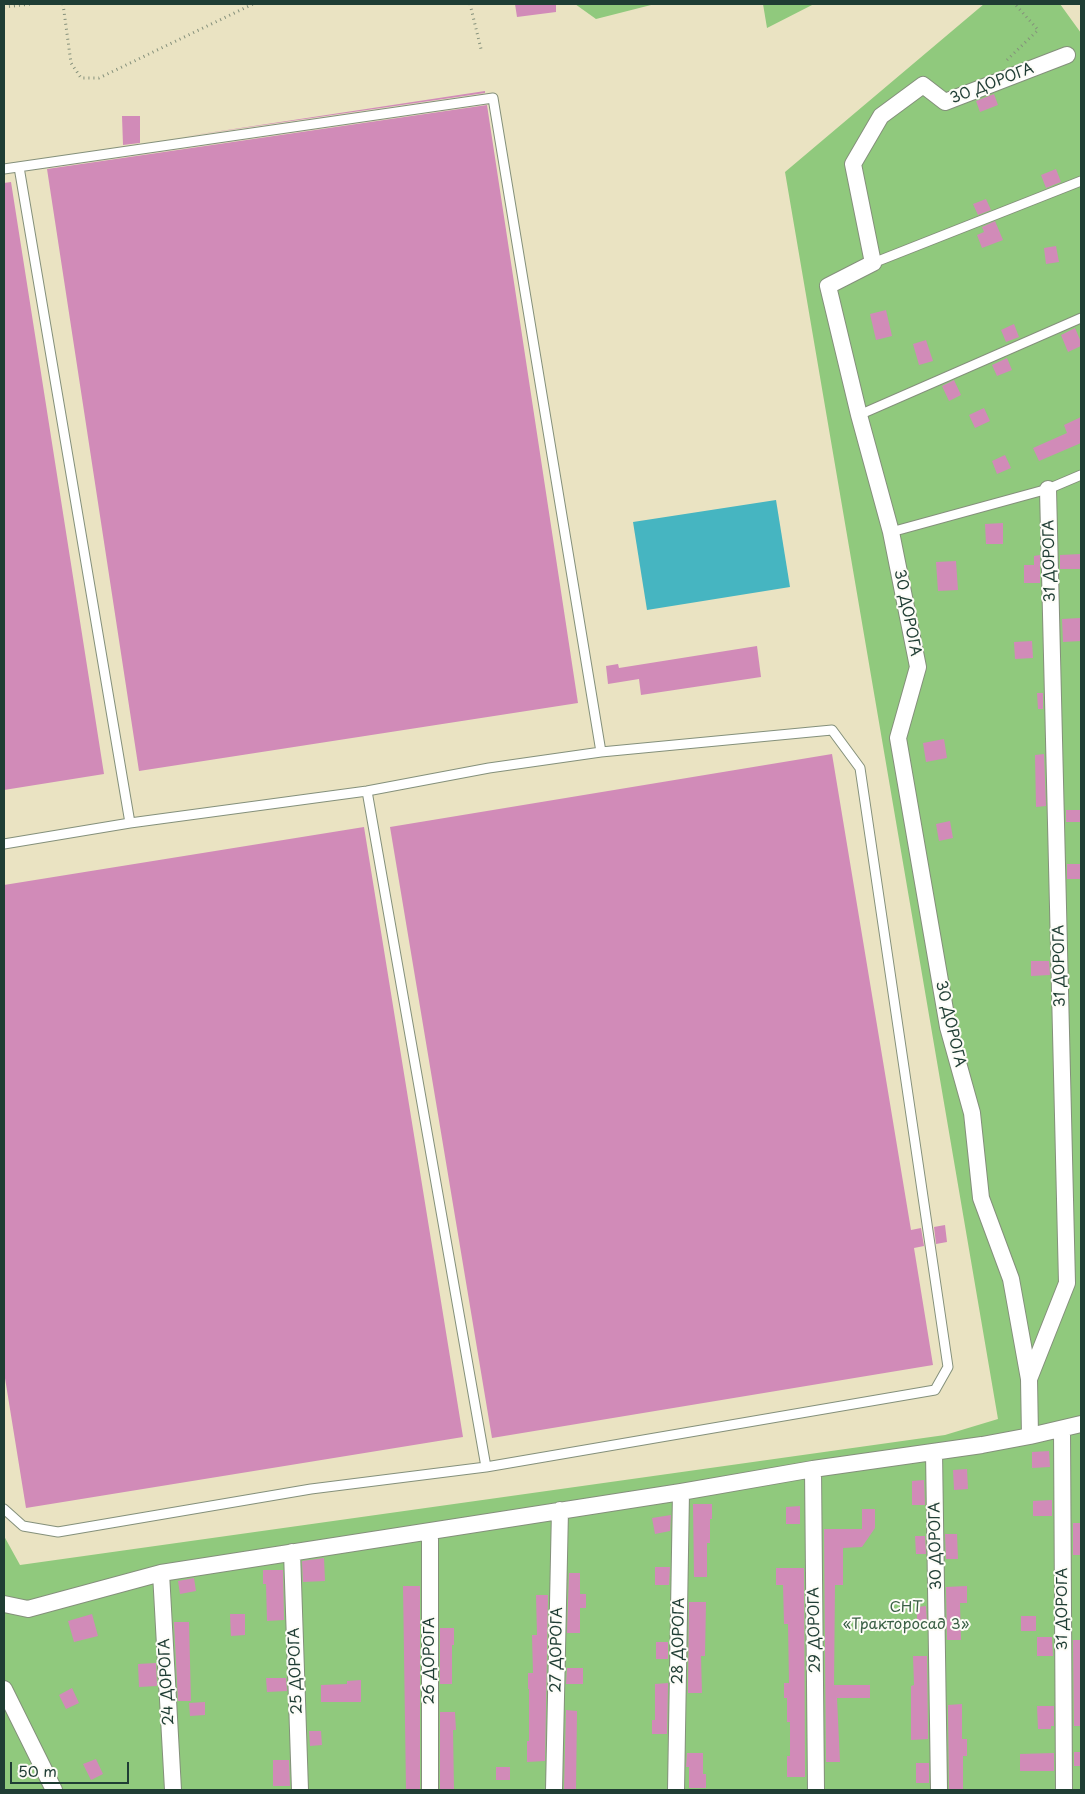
<!DOCTYPE html>
<meta charset="utf-8">
<style>
body{margin:0}
#map{position:relative;width:1085px;height:1794px;overflow:hidden;background:#eae3c2;font-family:"Playpen Sans",sans-serif}
canvas{display:block}
.frame{position:absolute;inset:0;border:5px solid #1f3d34;pointer-events:none}
.scale{position:absolute;left:10px;top:1762px;width:119px;height:22px;box-sizing:border-box;border:2px solid #1f3d34;border-top:0;padding-left:6px;font-size:15px;line-height:18px;white-space:nowrap;color:#1f3d34;-webkit-text-stroke:4px #fdfcf7;paint-order:stroke}
</style>
<div id="map">
<canvas width="1085" height="1794"></canvas>
<div class="frame"></div>
<div class="scale">50 m</div>
</div>
<script>
const ctx = document.querySelector('canvas').getContext('2d');
ctx.lineJoin = 'round';
function fill(path, color) {
  ctx.fillStyle = color;
  ctx.fill(path, 'evenodd');
}
function poly(rows) {
  const path = new Path2D();
  for (const r of rows) {
    path.moveTo(r[0], r[1]);
    for (let i = 2; i < r.length; i += 2) path.lineTo(r[i], r[i + 1]);
  }
  return path;
}
function stroke(path, color, width, dash) {
  ctx.strokeStyle = color;
  ctx.lineWidth = width;
  ctx.lineCap = dash ? 'butt' : 'round';
  ctx.setLineDash(dash || []);
  ctx.stroke(path);
}
function write(font, color, halo, rows, align = 'center') {
  ctx.font = font + ' "Playpen Sans",sans-serif';
  ctx.lineWidth = 4;
  ctx.setLineDash([]);
  ctx.textBaseline = 'middle';
  ctx.strokeStyle = halo;
  ctx.fillStyle = color;
  for (const [text, x, y, turn = 0] of rows) {
    ctx.save();
    ctx.translate(x, y);
    ctx.rotate((+turn || 0) * Math.PI / 180);
    ctx.textAlign = isNaN(turn) ? turn : align;
    if (halo) ctx.strokeText(text, 0, 0);
    ctx.fillText(text, 0, 0);
    ctx.restore();
  }
}
fill(poly([
 [575,4,655,4,596,19],
 [763,4,814,4,767,28],
 [984,4,1060,4,1081,33,1081,1790,4,1790,4,1536,20,1565,945,1435,998,1419,785,172]
]), '#90c97d');
fill(poly([
 [776,500,790,587,647,610,633,522]
]), '#46b5c1');
fill(poly([
 [515,4,556,4,556,12,517,17],
 [485,91,485,93,181,137],
 [994,94,998,105,980,112,976,101],
 [487,105,578,703,139,771,47,169],
 [122,116,140,116,140,143,123,145],
 [1056,169,1061,182,1046,188,1041,175],
 [11,182,104,774,4,790,4,183],
 [986,199,991,210,978,215,973,204],
 [995,221,1003,240,982,248,977,235,984,232,982,227],
 [1056,246,1059,262,1046,264,1044,248],
 [886,310,892,336,876,340,870,314],
 [1014,324,1019,337,1006,342,1001,330],
 [1075,328,1081,342,1081,346,1068,352,1061,335],
 [926,340,933,361,919,365,913,344],
 [1007,358,1012,370,997,376,992,365],
 [954,380,961,395,949,401,942,386],
 [984,408,990,421,975,428,969,415],
 [1081,417,1081,443,1039,461,1033,448,1067,433,1064,425],
 [1005,455,1011,468,997,474,992,461],
 [1003,523,1003,544,986,544,985,524],
 [1081,554,1081,569,1060,569,1060,555],
 [1040,555,1040,583,1024,583,1024,565,1034,565,1034,556],
 [956,561,958,590,938,591,936,562],
 [1080,618,1081,641,1063,642,1062,619],
 [1032,641,1033,658,1015,659,1014,642],
 [757,646,761,677,641,695,639,679,608,684,606,666,618,664,619,668],
 [1037,693,1043,693,1043,709,1038,709],
 [944,739,947,758,926,762,923,743],
 [832,754,911,1230,921,1228,924,1246,914,1248,933,1365,492,1438,390,827],
 [1044,754,1046,806,1036,807,1035,755],
 [1066,810,1080,810,1080,822,1066,822],
 [950,821,953,838,939,841,936,824],
 [364,827,463,1437,26,1508,4,1372,4,885],
 [1067,864,1081,864,1081,879,1067,879],
 [1031,961,1049,961,1050,975,1031,976],
 [945,1225,947,1242,936,1244,934,1227],
 [1049,1451,1050,1467,1032,1468,1032,1452],
 [967,1469,968,1489,954,1490,953,1470],
 [924,1480,925,1505,912,1505,912,1481],
 [1052,1500,1052,1516,1033,1516,1033,1501],
 [693,1504,712,1504,712,1519,710,1519,710,1543,707,1543,707,1577,694,1577],
 [800,1506,800,1524,786,1524,786,1507],
 [862,1509,875,1509,875,1528,862,1547,843,1548,843,1585,835,1585,834,1685,870,1685,870,1698,837,1698,840,1762,826,1762,824,1529,862,1529],
 [671,1515,670,1531,655,1534,652,1518],
 [1073,1523,1081,1523,1081,1555,1073,1555],
 [945,1534,957,1534,958,1559,946,1559],
 [915,1536,925,1536,926,1554,916,1554],
 [324,1558,325,1581,303,1582,302,1561],
 [655,1567,670,1567,669,1585,655,1585],
 [776,1568,804,1568,805,1777,787,1777,787,1756,790,1756,790,1722,787,1722,787,1698,784,1698,784,1683,789,1683,788,1624,784,1624,783,1585,776,1585],
 [263,1570,283,1570,284,1620,267,1621,266,1584,263,1584],
 [569,1573,580,1573,580,1594,586,1594,586,1608,580,1608,580,1633,567,1633],
 [194,1578,196,1591,180,1594,178,1581],
 [403,1586,420,1586,420,1790,406,1790],
 [967,1586,967,1603,960,1603,961,1640,947,1640,946,1587],
 [536,1595,548,1595,545,1761,527,1762,527,1741,529,1741,529,1689,528,1689,528,1673,533,1673,532,1635,537,1635],
 [689,1602,706,1602,705,1656,701,1656,702,1693,688,1693],
 [926,1606,927,1624,917,1625,917,1607],
 [92,1614,98,1636,74,1642,68,1621],
 [230,1614,245,1614,245,1635,231,1636],
 [1021,1616,1036,1616,1036,1631,1021,1631],
 [174,1622,189,1622,191,1701,178,1701],
 [440,1628,454,1628,454,1645,452,1645,452,1684,440,1684],
 [1037,1637,1052,1637,1053,1656,1037,1656],
 [1073,1640,1081,1640,1081,1726,1074,1726],
 [656,1642,668,1642,668,1659,656,1659],
 [913,1656,927,1656,928,1739,911,1740,911,1686,914,1685],
 [156,1663,157,1686,139,1687,138,1664],
 [567,1668,583,1668,583,1684,566,1684],
 [266,1678,286,1678,287,1691,267,1692],
 [361,1680,361,1702,321,1702,321,1685,347,1684,347,1681],
 [668,1683,667,1734,652,1734,652,1720,655,1720,655,1684],
 [72,1688,79,1703,66,1709,59,1695],
 [205,1702,205,1715,190,1716,189,1703],
 [962,1704,962,1739,967,1739,967,1756,963,1756,963,1790,949,1790,948,1705],
 [1037,1706,1054,1706,1054,1726,1051,1726,1051,1729,1038,1729],
 [566,1710,577,1711,576,1790,564,1790],
 [440,1712,455,1712,456,1730,453,1730,454,1790,440,1790],
 [309,1731,321,1731,322,1745,310,1746],
 [1074,1752,1081,1752,1081,1766,1074,1766],
 [687,1753,703,1753,703,1774,706,1774,706,1788,689,1788,689,1767,686,1767],
 [1054,1753,1054,1771,1020,1771,1020,1754],
 [96,1759,103,1774,91,1780,83,1764],
 [273,1760,289,1760,290,1786,273,1786],
 [916,1763,929,1763,929,1783,916,1783],
 [496,1767,510,1767,510,1780,496,1780]
]), '#d18bb8');
const lane = poly([
 [19,167,130,823],
 [4,169,493,98,601,752],
 [873,263,1081,181],
 [859,415,1081,318],
 [891,532,1048,489,1081,475],
 [367,791,486,1467],
 [4,844,130,823,367,791,489,768,601,752,832,730,860,768,948,1367,935,1390,486,1467,311,1489,58,1532,23,1526,4,1509]
]);
const street = poly([
 [1029,1379,1011,1279,981,1198,972,1113,948,1027,898,738,918,667,891,532,859,415,828,286,873,263,853,164,881,116,923,85,945,102,1067,55],
 [1062,1429,1064,1790],
 [1030,1436,1029,1379,1067,1283,1048,489],
 [934,1452,939,1790],
 [813,1469,816,1790],
 [430,1532,430,1790],
 [292,1552,300,1790],
 [161,1573,173,1790],
 [4,1604,28,1609,161,1573,681,1492,813,1469,982,1445,1030,1436,1081,1424],
 [4,1689,54,1790],
 [554,1790,560,1510],
 [676,1790,681,1492]
]);
stroke(lane, '#84907b', 11);
stroke(street, '#84907b', 18);
stroke(poly([
 [63,4,71,63,81,78,99,78,253,4],
 [470,4,481,49],
 [4,7,31,4],
 [1007,60,1038,30,1015,4]
]), '#84907b', 3, [1, 4]);
stroke(lane, '#fff', 9);
stroke(street, '#fff', 16);
write('15px', '#1f3d34', '#fdfcf7', [
 ["30 ДОРОГА",992,84,-21],
 ["31 ДОРОГА",1050,561,-91],
 ["30 ДОРОГА",907,613,79],
 ["31 ДОРОГА",1060,966,-91],
 ["30 ДОРОГА",950,1024,77],
 ["30 ДОРОГА",936,1546,-91],
 ["31 ДОРОГА",1063,1609,-90],
 ["29 ДОРОГА",815,1630,-91],
 ["28 ДОРОГА",679,1641,-89],
 ["27 ДОРОГА",557,1650,-89],
 ["26 ДОРОГА",430,1661,-90],
 ["25 ДОРОГА",296,1671,-92],
 ["24 ДОРОГА",167,1682,-93]
]);
write('15px', '#3b6046', '#fdfcf7', [
 ["СНТ",906,1608],
 ["«Тракторосад 3»",906,1625]
]);
</script>
